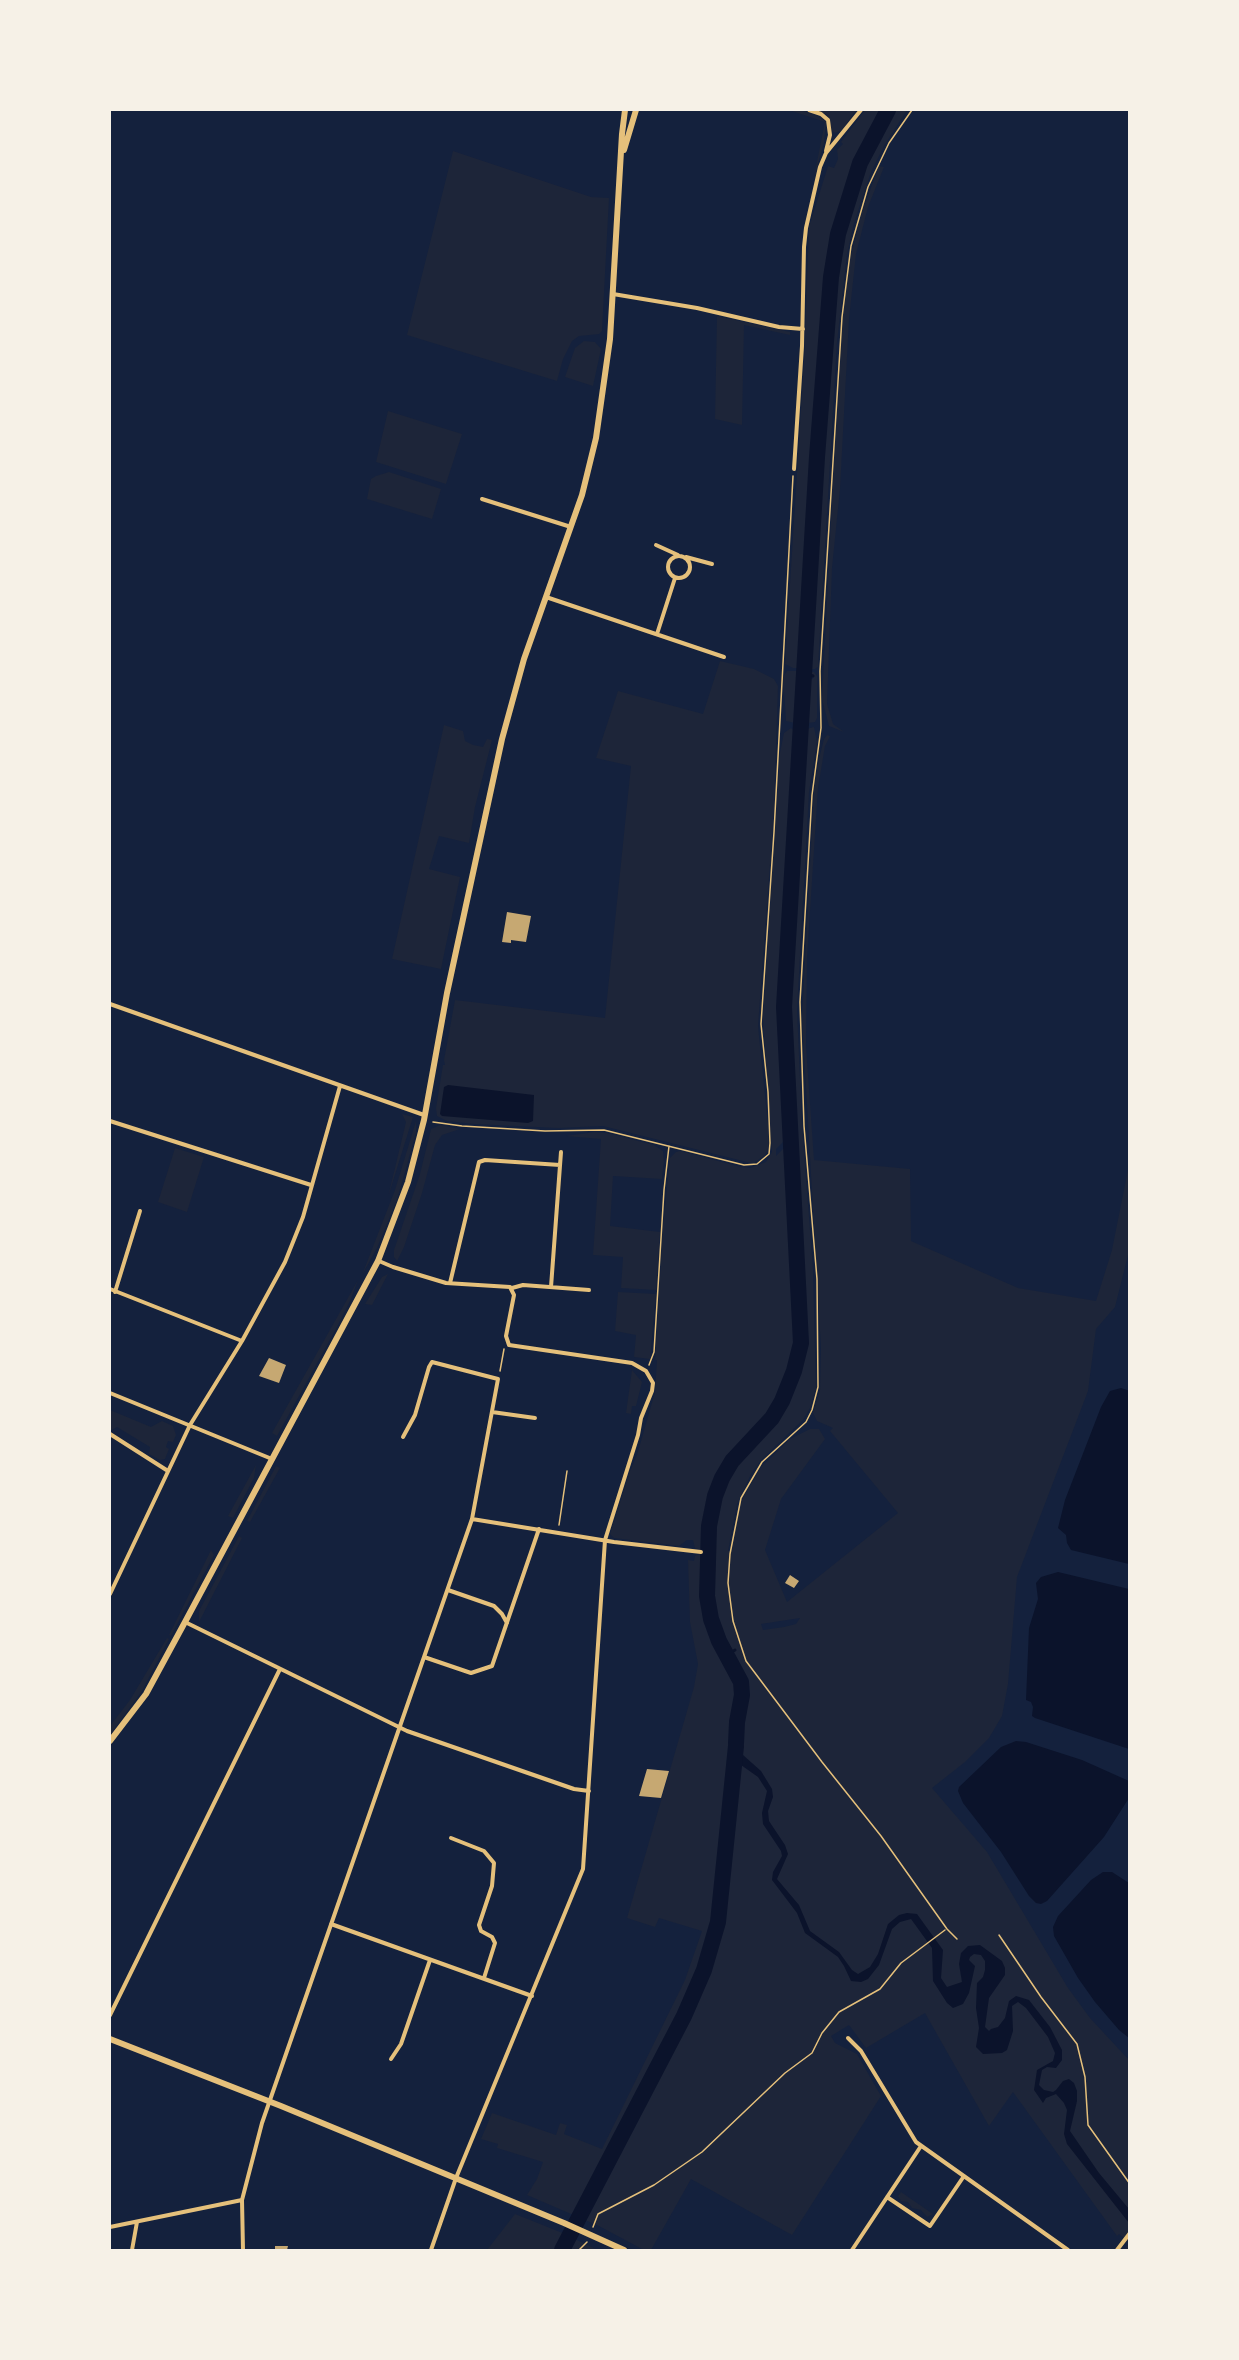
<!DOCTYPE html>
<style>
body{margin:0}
#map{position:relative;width:1239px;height:2360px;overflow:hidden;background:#14213d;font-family:Merriweather,serif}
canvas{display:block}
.frame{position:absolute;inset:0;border:111px solid #f6f1e7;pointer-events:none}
</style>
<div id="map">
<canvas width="1239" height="2360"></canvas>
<div class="frame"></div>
</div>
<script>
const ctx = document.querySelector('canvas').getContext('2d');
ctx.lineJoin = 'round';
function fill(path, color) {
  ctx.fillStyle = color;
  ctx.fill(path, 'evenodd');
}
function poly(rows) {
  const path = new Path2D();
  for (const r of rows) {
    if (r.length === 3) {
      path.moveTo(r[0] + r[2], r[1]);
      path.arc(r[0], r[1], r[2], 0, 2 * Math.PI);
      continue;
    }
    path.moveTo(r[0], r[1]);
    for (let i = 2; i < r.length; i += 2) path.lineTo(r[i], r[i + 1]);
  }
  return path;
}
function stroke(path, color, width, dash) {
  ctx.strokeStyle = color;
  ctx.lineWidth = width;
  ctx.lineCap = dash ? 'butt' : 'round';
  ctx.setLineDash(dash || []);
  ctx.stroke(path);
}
fill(poly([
 [789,110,801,110,818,116,826,122,824,143,814,177,825,122],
 [816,110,856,110,842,130,835,133,832,131,827,115],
 [865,110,883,110,862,150,852,176,842,203,829,257,823,316,800,668,793,668,785,664,804,361,809,227,828,166,834,168,838,159,837,150,843,144,841,142],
 [892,110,907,110,884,146,871,172,854,223,847,254,837,342,818,667,815,669,808,669,819,465,832,293,837,253,857,180,872,147],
 [453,151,591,197,609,198,602,331,599,334,579,336,572,341,563,359,557,381,407,335],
 [879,166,884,167,868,207,856,254,849,319,840,489,832,568,827,704,833,724,844,732,829,726,822,699,832,501,843,317,850,259,862,212],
 [717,316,790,332,790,335,744,325,742,425,715,419],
 [584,341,595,342,601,349,593,386,565,377,575,348],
 [388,411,462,434,446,484,376,462],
 [389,472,441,489,432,519,367,499,371,479,376,476],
 [720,661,754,669,774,679,778,686,774,810,758,1026,768,1125,769,1146,765,1155,754,1163,747,1162,603,1126,558,1128,474,1124,447,1121,437,1116,436,1108,443,1065,445,1065,444,1060,455,1000,605,1018,631,766,596,758,618,691,703,714],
 [787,671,800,671,798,711,797,722,795,723,786,721,783,677],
 [808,672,814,672,817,676,817,718,815,722,808,723,806,722,807,677,813,679,813,675],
 [444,725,463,731,465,741,473,745,483,747,487,739,492,740,475,807,469,843,439,836,429,869,460,877,441,969,392,959],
 [814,727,817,742,809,792,797,1010,802,1126,813,1269,816,1388,810,1408,803,1420,761,1460,751,1474,737,1504,728,1551,732,1551,738,1512,744,1496,761,1467,790,1439,810,1429,819,1429,825,1439,781,1499,765,1550,787,1602,898,1513,830,1431,833,1428,817,1421,813,1413,820,1390,821,1348,802,1018,814,790,819,759,824,739,827,735,830,736,825,746,818,788,807,958,806,1046,814,1160,910,1169,911,1241,1018,1288,1096,1301,1112,1250,1129,1165,1129,1251,1115,1307,1096,1329,1088,1391,1017,1577,1008,1684,1002,1716,989,1738,965,1762,932,1788,987,1852,1068,1988,1090,2018,1129,2060,1129,2250,1125,2250,1129,2242,1119,2234,1117,2236,1013,2092,989,2126,925,2013,866,2048,849,2025,831,2036,835,2043,857,2054,881,2096,792,2235,691,2179,651,2250,644,2250,599,2226,527,2195,537,2179,543,2162,497,2148,498,2144,481,2139,492,2113,556,2135,560,2123,567,2125,564,2134,602,2149,685,1980,702,1931,659,1918,655,1927,627,1918,694,1687,698,1664,690,1622,688,1560,694,1561,695,1556,700,1554,701,1550,695,1548,693,1540,687,1540,679,1546,614,1538,610,1534,630,1471,637,1455,655,1392,657,1360,655,1360,663,1227,670,1158,676,1152,680,1151,741,1167,750,1168,766,1162,772,1152,763,1018,780,753,784,733,791,728,796,733,788,843,780,994,780,1032,786,1139,776,1149,776,1156,786,1146,797,1307,796,1343,786,1382,775,1405,719,1472,706,1513,703,1550,711,1550,717,1501,726,1478,737,1462,769,1428,785,1404,803,1355,805,1319,788,1009,803,744,806,729],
 [800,1618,796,1624,784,1627,763,1630,761,1624],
 [402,1114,413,1117,388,1197,406,1122],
 [416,1121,416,1133,397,1200,377,1248,362,1275,395,1190],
 [440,1125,460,1129,442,1135,435,1145,422,1193,404,1247,397,1261,394,1257,394,1250,420,1174,431,1129],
 [595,1132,607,1133,654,1145,663,1151,664,1160,662,1179,613,1176,610,1226,660,1232,656,1290,621,1288,623,1257,593,1255,601,1139,566,1136],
 [175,1148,204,1157,187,1212,158,1202],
 [388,1274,372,1305,365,1304,382,1277],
 [358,1280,351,1299,337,1327,277,1436,272,1433],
 [618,1292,656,1294,650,1359,634,1357,636,1335,615,1331],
 [632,1370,642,1382,636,1406,632,1406,631,1414,626,1413],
 [110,1410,151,1427,162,1421,173,1426,176,1435,173,1442,168,1441,166,1447,169,1449,165,1459,160,1460,149,1454,150,1447,117,1427,110,1431],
 [256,1465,254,1478,233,1518,228,1516],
 [276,1466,280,1468,250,1522,247,1521],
 [239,1536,242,1538,199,1622,199,1611],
 [211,1550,214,1555,171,1636,169,1635],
 [167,1638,169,1639,142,1691,110,1735,110,1726,130,1700],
 [901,2192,933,2214,927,2217,921,2210,912,2208,908,2202,901,2201,898,2196],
 [515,2214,560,2232,598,2250,487,2250]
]), '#1d2539');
fill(poly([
 [448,1085,534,1095,533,1121,528,1123,442,1116,440,1114,444,1087],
 [1121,1388,1130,1391,1129,1564,1071,1550,1067,1543,1066,1535,1058,1528,1065,1500,1101,1407,1110,1391],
 [1058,1572,1129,1589,1129,1749,1035,1718,1032,1716,1033,1707,1031,1702,1026,1700,1029,1628,1038,1599,1036,1583,1041,1577],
 [737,1722,742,1742,743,1755,761,1771,772,1789,773,1797,768,1811,769,1821,785,1845,788,1854,777,1879,799,1905,810,1931,839,1952,852,1970,858,1974,870,1967,878,1954,888,1924,899,1915,907,1913,917,1914,943,1950,941,1978,947,1987,962,1982,959,1964,961,1953,968,1946,980,1945,1002,1961,1005,1968,1005,1975,989,1998,985,2027,989,2031,991,2029,998,2027,1005,2018,1009,2001,1016,1996,1029,2000,1050,2027,1062,2050,1062,2060,1056,2068,1047,2067,1042,2070,1039,2085,1044,2090,1053,2092,1056,2090,1063,2081,1069,2079,1074,2083,1077,2091,1077,2101,1070,2131,1099,2173,1129,2209,1129,2223,1067,2144,1064,2134,1067,2110,1064,2103,1056,2094,1046,2098,1043,2103,1034,2090,1037,2070,1053,2061,1055,2053,1048,2037,1026,2008,1018,2002,1012,2006,1013,2031,1007,2050,1002,2053,983,2054,976,2047,979,2028,976,2008,977,1983,983,1977,985,1970,985,1961,981,1955,974,1954,970,1957,969,1960,975,1966,969,1993,963,2004,953,2008,947,2003,933,1981,932,1948,911,1919,900,1922,892,1929,879,1965,868,1979,861,1982,851,1981,844,1966,838,1957,805,1933,797,1913,772,1880,773,1872,782,1856,781,1851,763,1824,762,1813,767,1791,758,1777,741,1765,732,1752,730,1731],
 [1016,1741,1026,1742,1082,1760,1129,1781,1129,1798,1104,1837,1047,1901,1041,1904,1036,1903,1029,1896,1001,1852,963,1803,958,1791,959,1787,1001,1747],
 [1103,1872,1112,1872,1129,1883,1129,2038,1119,2030,1095,2002,1078,1978,1054,1936,1053,1927,1058,1916,1091,1880]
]), '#0b132b');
stroke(poly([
 [804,673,813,676],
 [727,1655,735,1650]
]), '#0b132b', 3);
stroke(poly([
 [736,1744,737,1722,742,1695,741,1682,719,1641,711,1619,707,1596,709,1526,715,1496,722,1478,732,1461,772,1418,782,1401,794,1371,801,1343,784,1007,817,457,831,277,838,234,860,163,888,110],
 [562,2250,684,2016,704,1970,718,1922,736,1746]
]), '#0b132b', 16);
fill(poly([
 [507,912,531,916,526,942,511,940,511,943,502,942],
 [269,1358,286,1365,279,1383,259,1376],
 [790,1575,799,1581,794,1588,785,1583],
 [647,1769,669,1771,661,1798,639,1796],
 [275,2246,288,2246,287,2250,275,2250]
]), '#c6a872');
stroke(poly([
 [912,110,889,143,868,187,851,246,842,317,820,671,821,728,812,795,800,1002,804,1126,817,1279,818,1387,812,1410,806,1422,762,1462,741,1498,730,1554,728,1583,733,1621,746,1661,822,1762,881,1836,947,1929,957,1939],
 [433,1122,462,1126,545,1131,604,1130,744,1165,757,1164,769,1154,770,1143,768,1092,761,1024,774,832,793,476],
 [649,1365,654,1352,664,1190,669,1146],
 [500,1371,504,1349],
 [559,1525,567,1471],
 [999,1935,1041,1997,1077,2044,1085,2077,1088,2125,1130,2184],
 [593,2227,598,2214,654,2185,702,2152,785,2073,812,2053,822,2033,839,2012,880,1989,901,1963,945,1930],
 [579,2250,587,2242]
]), '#e5c07b', 1.5);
stroke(poly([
 [809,110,821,114,828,120,830,135,826,151],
 [613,294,697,308,779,327,803,329],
 [794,469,802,346,804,247,806,228,820,167,826,153,861,110],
 [482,499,571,527],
 [656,545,678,555],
 [679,567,11],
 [686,557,712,564],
 [546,597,724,657],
 [657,634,675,578],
 [110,1004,424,1115],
 [110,1121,311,1185],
 [379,1261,393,1267,446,1283,510,1287,514,1295,506,1336,509,1345,632,1363,646,1371,653,1383,652,1391,641,1418,638,1435,605,1540,583,1869,456,2178,431,2250],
 [450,1283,479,1162,485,1160,560,1165],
 [551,1287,561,1152],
 [512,1288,523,1285,589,1290],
 [110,1289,242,1341],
 [115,1292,140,1211],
 [110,1393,272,1459],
 [492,1412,535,1418],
 [110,1434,168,1471],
 [472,1519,614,1542,701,1552],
 [448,1590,494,1606,502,1614,507,1623],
 [110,1594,190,1425,242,1341,285,1262,303,1217,340,1086],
 [185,1622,407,1731,574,1789,589,1791],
 [424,1657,471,1673,492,1666,539,1529],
 [451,1838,484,1851,494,1863,492,1886,479,1925,481,1931,492,1937,495,1943,484,1978],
 [331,1924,532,1996],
 [110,2015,280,1669],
 [848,2038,861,2051,916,2142,1068,2250],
 [391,2059,401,2044,430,1960],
 [887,2197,930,2226,964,2176],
 [110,2227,242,2200],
 [132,2250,137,2222],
 [243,2250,242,2200,262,2123,472,1519,498,1379,432,1362,429,1367,415,1415,403,1437],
 [852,2250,921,2146],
 [1117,2250,1130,2233]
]), '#e5c07b', 4);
stroke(poly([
 [624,150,636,110],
 [110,1741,146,1694,185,1622,378,1261,408,1182,424,1120,447,993,502,739,524,659,582,495,596,438,610,339,622,134,625,110]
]), '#e5c07b', 6);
stroke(poly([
 [110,2039,281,2106,564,2223,624,2250]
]), '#e5c07b', 6);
</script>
